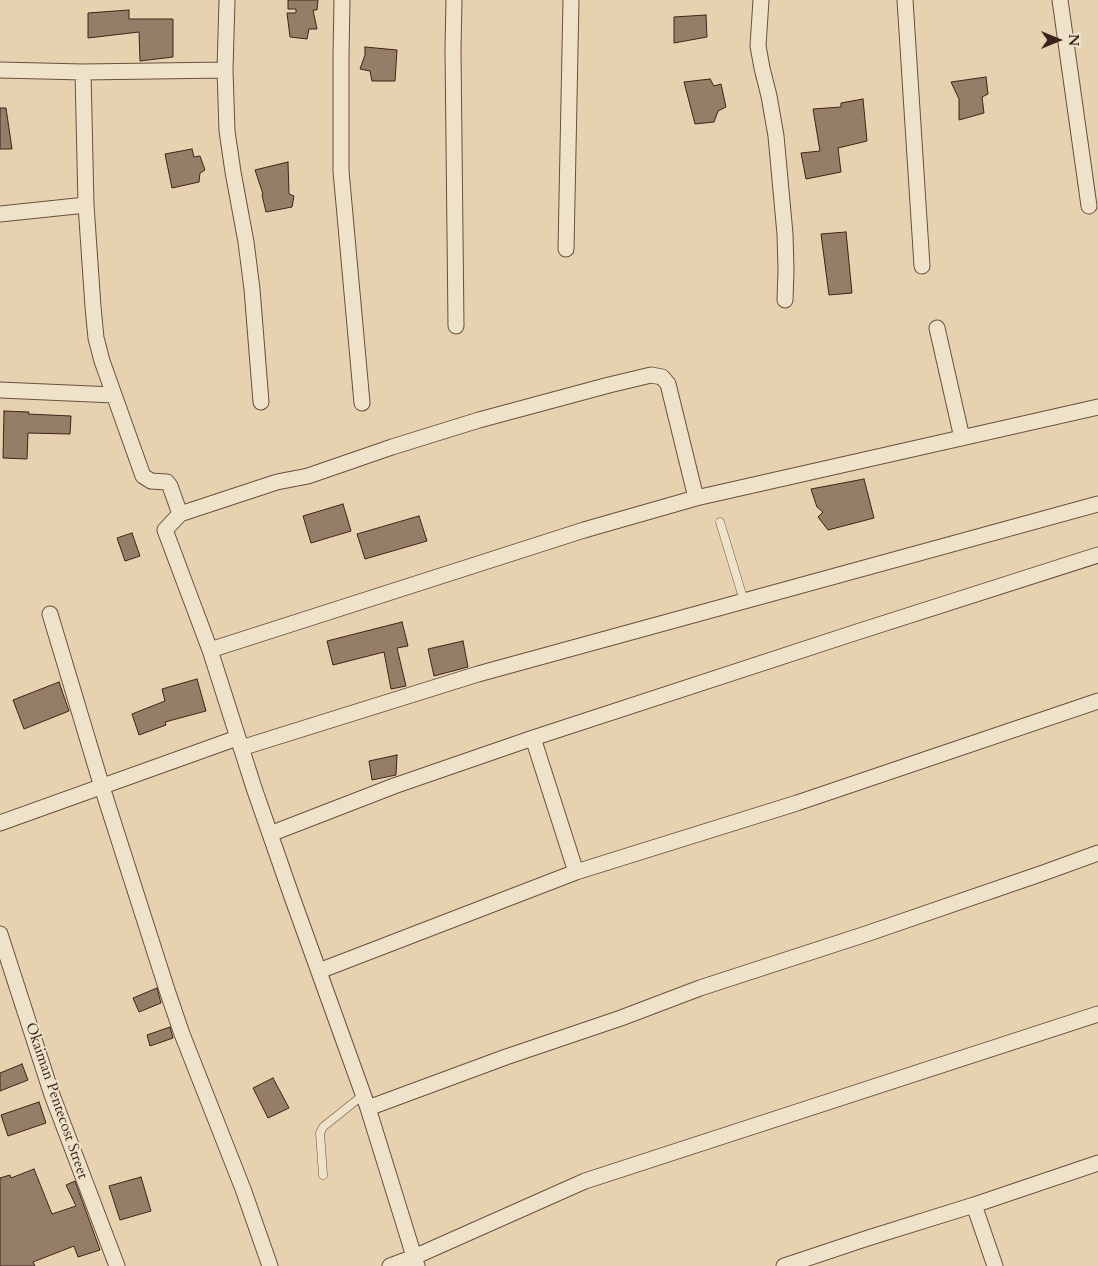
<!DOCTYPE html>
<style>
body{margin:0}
#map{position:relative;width:1098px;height:1266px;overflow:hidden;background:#e7d2af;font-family:Cardo,serif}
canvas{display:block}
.north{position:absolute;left:1033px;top:15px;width:50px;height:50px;-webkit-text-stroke:4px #efe2cb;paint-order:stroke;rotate:90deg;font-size:14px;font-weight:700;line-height:20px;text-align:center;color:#3d2419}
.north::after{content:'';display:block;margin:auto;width:18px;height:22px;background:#3d2419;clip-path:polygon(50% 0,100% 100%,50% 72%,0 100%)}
</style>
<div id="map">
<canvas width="1098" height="1266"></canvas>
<div class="north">N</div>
</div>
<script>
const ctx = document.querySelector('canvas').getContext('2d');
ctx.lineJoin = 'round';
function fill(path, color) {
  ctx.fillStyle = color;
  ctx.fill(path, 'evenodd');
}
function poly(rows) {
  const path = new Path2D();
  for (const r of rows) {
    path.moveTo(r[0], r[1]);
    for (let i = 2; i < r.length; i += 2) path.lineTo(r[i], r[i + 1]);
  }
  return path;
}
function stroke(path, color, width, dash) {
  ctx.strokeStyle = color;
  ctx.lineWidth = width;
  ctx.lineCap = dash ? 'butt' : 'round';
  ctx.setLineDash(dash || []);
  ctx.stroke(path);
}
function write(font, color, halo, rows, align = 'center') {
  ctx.font = font + ' Cardo,serif';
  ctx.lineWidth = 4;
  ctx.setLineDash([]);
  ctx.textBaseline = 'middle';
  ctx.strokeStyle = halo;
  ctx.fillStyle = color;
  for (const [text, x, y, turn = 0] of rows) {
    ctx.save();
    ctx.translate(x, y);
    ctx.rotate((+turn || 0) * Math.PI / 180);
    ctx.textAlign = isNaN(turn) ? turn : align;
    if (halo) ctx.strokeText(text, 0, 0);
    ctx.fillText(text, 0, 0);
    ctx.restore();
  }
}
const building = poly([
 [288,0,318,0,317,10,313,10,317,29,309,29,307,39,290,37,287,13,296,13,296,9,288,9,288,0],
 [129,10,129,19,173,19,173,57,140,61,139,32,88,38,88,13,129,10],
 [706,15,707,37,674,43,674,17,706,15],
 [365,47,397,50,395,81,372,81,370,71,360,69,365,55,365,47],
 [986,77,988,94,982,97,984,113,959,120,959,99,951,82,986,77],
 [710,79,714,86,721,84,726,107,718,111,714,122,695,124,684,82,710,79],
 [863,99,867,141,838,148,841,172,806,179,801,153,820,151,813,109,841,107,841,103,863,99],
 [0,108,6,108,12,149,0,149,0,108],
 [192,149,194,157,200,156,205,170,200,173,199,182,172,188,165,154,192,149],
 [288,162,289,194,294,196,292,207,266,212,262,195,263,194,255,170,288,162],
 [846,232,852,293,829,295,821,234,846,232],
 [4,411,29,412,28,414,71,416,70,434,28,433,27,459,3,458,4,411],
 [864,479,874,518,828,530,818,517,823,512,817,507,811,489,864,479],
 [343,504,351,531,311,543,303,516,343,504],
 [419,516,427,541,365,559,357,534,419,516],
 [132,533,140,556,125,561,117,538,132,533],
 [402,622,408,646,397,648,406,686,391,689,384,652,333,665,327,641,402,622],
 [463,641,468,667,434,676,428,649,463,641],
 [197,679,206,711,165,722,166,725,139,735,132,714,165,701,162,689,197,679],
 [59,682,69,711,24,729,13,700,59,682],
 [397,755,396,775,372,780,369,761,397,755],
 [157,988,161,1003,139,1012,133,998,157,988],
 [170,1027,173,1038,150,1046,147,1035,170,1027],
 [22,1064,28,1080,0,1091,0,1073,22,1064],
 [273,1078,289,1108,268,1118,253,1088,273,1078],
 [39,1102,46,1123,8,1136,1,1115,39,1102],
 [34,1169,52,1214,76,1206,66,1185,75,1181,100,1250,78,1257,74,1246,33,1262,35,1266,0,1266,0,1178,10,1175,11,1178,34,1169],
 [141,1177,151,1211,120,1220,109,1186,141,1177]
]);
fill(building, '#957e67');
stroke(building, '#3d2419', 1);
const service = poly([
 [720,522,744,601],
 [323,1175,320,1133,323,1127,363,1095]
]);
const minor = poly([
 [227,0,225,70,227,131,233,172,246,242,252,289,261,402],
 [342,0,341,55,341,171,362,403],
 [454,0,453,50,456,326],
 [761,0,758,46,762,68,769,96,776,136,785,234,786,270,785,300],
 [905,0,922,266],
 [1060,0,1089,206],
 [0,70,83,72,225,70],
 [83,72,86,205,93,307,96,338,102,361,143,476,151,481,167,482,170,486,180,514],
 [0,214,86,205],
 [566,249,571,0],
 [937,328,962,438],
 [0,390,114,395],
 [50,614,102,787,167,990,182,1034,243,1189,270,1266],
 [210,650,584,530,696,498,1098,407],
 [533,738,576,872],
 [241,748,478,674,1098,504],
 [0,823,237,738],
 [270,834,394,786,533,738,854,633,1098,555],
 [0,934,52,1095,117,1266],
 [319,971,576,872,797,803,1098,701],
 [368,1108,506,1057,621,1018,700,988,866,934,1043,873,1098,853],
 [974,1205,995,1266],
 [390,1266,414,1257,585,1181,1098,1014],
 [417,1266,368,1108,292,897,254,788,210,650,165,530,180,514,183,513,277,482,308,476,392,447,479,420,609,385,651,375,662,377,668,384,696,498],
 [784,1266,868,1238,974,1205,1098,1163]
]);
stroke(service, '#68503e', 9);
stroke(minor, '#68503e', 17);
stroke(service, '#efe2cb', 8);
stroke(minor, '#efe2cb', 15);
write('15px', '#3d2419', '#efe2cb', [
 ["Okaiman Pentecost Street",56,1101,71]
]);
</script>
